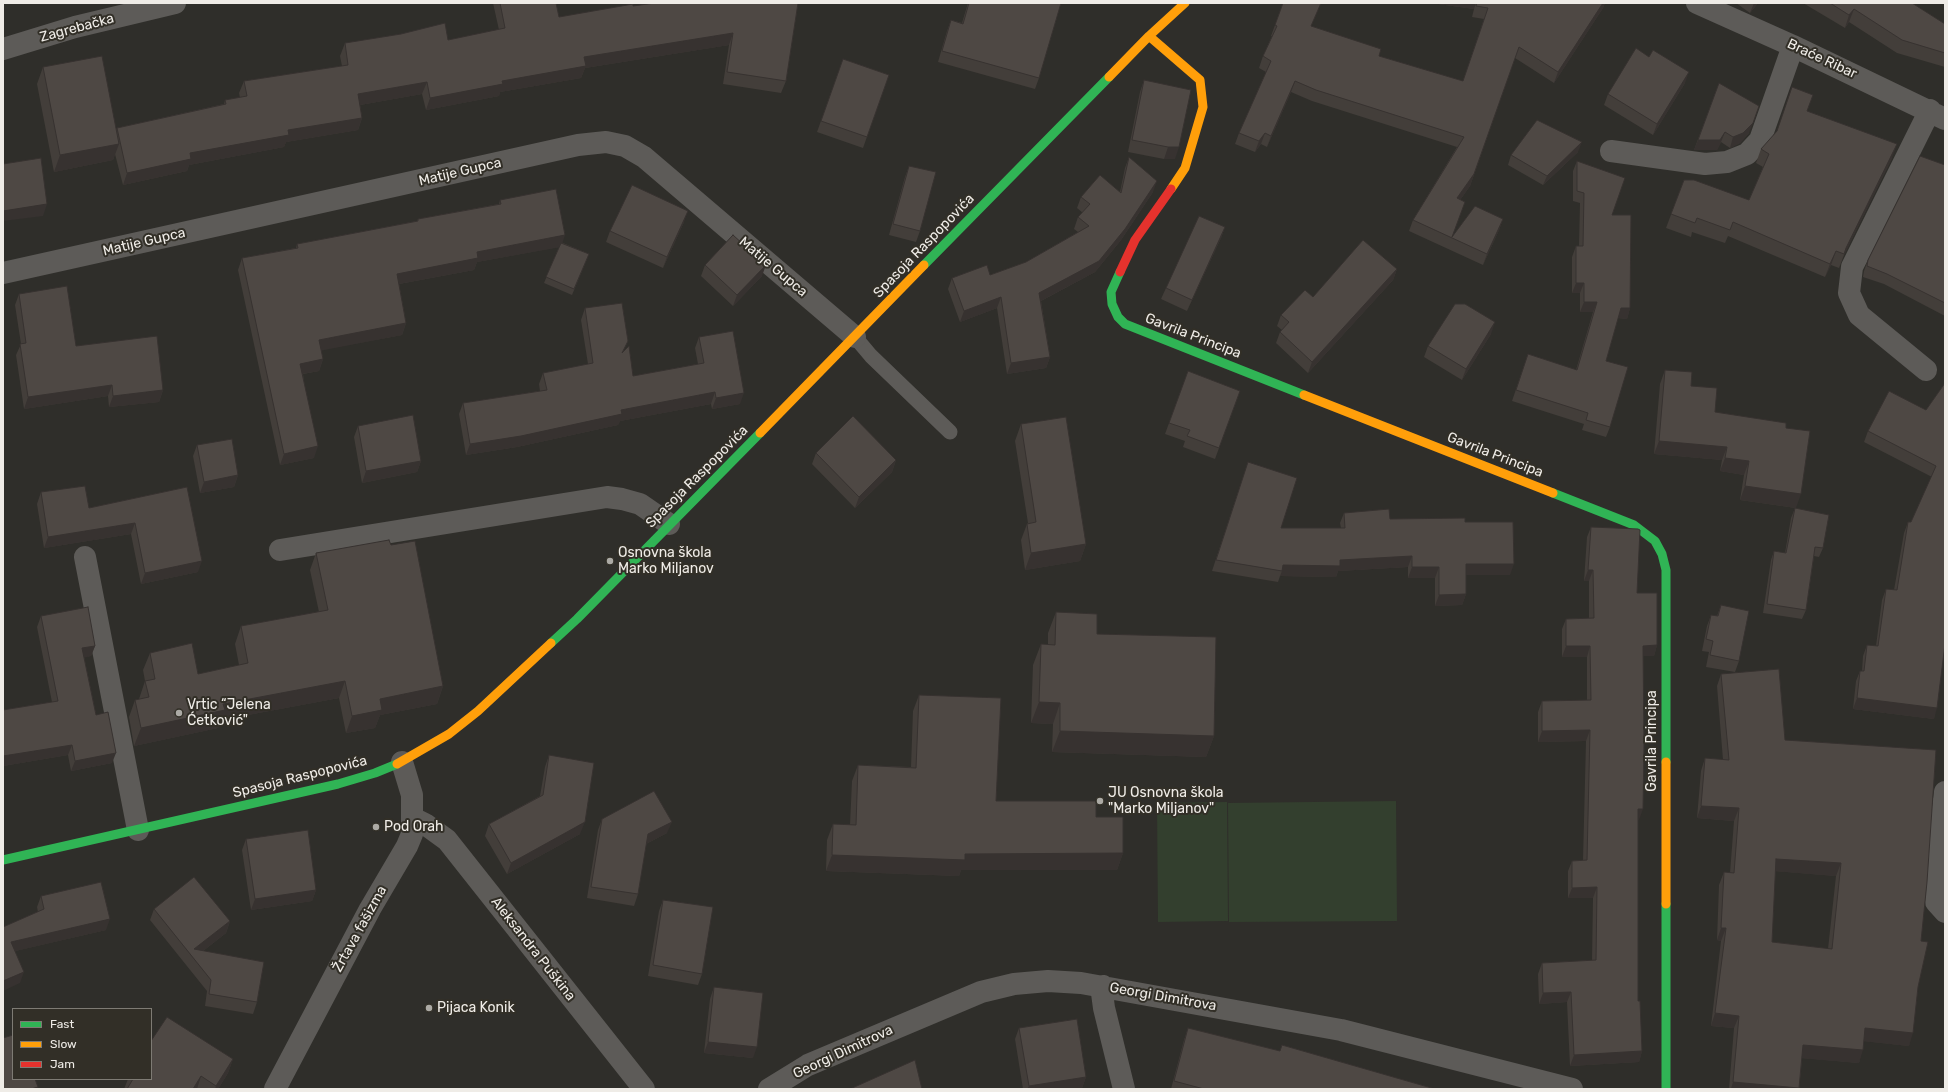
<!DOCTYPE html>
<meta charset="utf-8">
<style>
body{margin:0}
#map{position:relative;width:1948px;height:1092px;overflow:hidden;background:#2f2e2a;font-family:Rubik,sans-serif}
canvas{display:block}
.frame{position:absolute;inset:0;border:4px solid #efece7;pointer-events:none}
.legend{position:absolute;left:12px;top:1008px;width:140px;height:72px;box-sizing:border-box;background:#322f27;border:1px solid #7e7b74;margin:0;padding:5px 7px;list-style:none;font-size:12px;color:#efece7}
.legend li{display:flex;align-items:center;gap:8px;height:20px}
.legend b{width:20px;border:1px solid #7e7b74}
</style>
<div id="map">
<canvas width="1948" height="1092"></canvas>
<div class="frame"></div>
<ul class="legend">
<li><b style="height:5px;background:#30b455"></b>Fast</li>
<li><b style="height:5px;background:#ff9f0a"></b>Slow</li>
<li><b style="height:5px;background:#e5322d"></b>Jam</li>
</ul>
</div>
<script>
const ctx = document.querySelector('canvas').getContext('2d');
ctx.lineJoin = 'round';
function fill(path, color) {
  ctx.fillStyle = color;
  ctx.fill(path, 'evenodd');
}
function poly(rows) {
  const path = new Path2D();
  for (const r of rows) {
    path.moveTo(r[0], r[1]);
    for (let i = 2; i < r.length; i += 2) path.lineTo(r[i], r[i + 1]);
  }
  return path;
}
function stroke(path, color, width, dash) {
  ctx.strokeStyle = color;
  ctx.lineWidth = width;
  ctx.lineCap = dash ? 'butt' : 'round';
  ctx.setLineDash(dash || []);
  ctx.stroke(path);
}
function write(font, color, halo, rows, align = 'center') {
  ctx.font = font + ' Rubik,sans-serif';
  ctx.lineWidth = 4;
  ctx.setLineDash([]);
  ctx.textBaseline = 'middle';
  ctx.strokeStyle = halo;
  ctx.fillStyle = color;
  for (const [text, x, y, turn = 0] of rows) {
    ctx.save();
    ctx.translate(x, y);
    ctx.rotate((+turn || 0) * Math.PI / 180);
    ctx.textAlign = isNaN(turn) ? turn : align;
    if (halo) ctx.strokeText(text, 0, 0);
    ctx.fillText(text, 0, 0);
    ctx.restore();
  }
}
fill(poly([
 [1396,801,1397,921,1229,922,1228,803],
 [1227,802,1228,921,1158,922,1157,803]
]), '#333f2e');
stroke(poly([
 [855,337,871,356,950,432]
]), '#5d5b58', 15);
stroke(poly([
 [1697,3,1793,46,1945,119],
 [3,49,75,27,175,3],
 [1611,151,1705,164,1727,162,1747,154,1760,140,1793,46],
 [3,273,578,145,606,142,625,146,644,157,855,337],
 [1926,370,1859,315,1849,293,1852,267,1930,110],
 [280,550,607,497,622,499,640,504,669,524],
 [85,557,138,830],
 [1945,792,1939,837,1936,902,1945,912],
 [413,821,419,821,425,824,447,840,644,1089],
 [1103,986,1102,993,1104,1008,1124,1089],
 [275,1089,370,909,407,846,412,834,412,795,402,762],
 [769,1089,808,1065,981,992,1014,984,1048,981,1081,983,1341,1030,1572,1089]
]), '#5d5b58', 22);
stroke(poly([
 [924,265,1109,77],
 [1120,272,1111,292,1112,304,1118,317,1125,324,1304,395],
 [1553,493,1634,525,1655,541,1662,554,1666,570,1666,762],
 [551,643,577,619,760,433],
 [3,860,338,784,375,773,397,764],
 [1666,904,1666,1089]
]), '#30b455', 9);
stroke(poly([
 [1149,36,1200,80,1203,107,1185,168,1171,189],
 [1109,77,1149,36,1185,3],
 [1304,395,1553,493],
 [760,433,924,265],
 [1666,762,1666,904],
 [397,764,449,734,478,711,551,643]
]), '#ff9f0a', 9);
stroke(poly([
 [1120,272,1135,240,1171,189]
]), '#e5322d', 9);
fill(poly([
 [493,3,556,3,559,17,633,6,798,3,786,81,781,93,723,84,729,45,585,68,581,78,500,92,499,96,426,110,422,94,360,105,362,118,358,130,286,142,284,147,189,165,187,171,123,185,115,154,113,160,54,172,37,84,43,67,116,130,117,128,224,104,225,100,240,98,239,93,244,81,342,66,340,56,345,43,448,40,499,30],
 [968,3,1061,3,1039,78,1035,89,938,62,947,31,951,20,962,23],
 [1283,3,1321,3,1311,26,1379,56,1463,81,1484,19,1472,17,1474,9,1431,3,1605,3,1603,8,1554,83,1515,58,1470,186,1460,200,1452,237,1503,219,1499,230,1483,265,1409,231,1413,220,1457,147,1312,101,1291,92,1267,147,1261,144,1255,152,1235,144,1239,133,1266,72,1259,68,1263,56,1272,36,1271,36],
 [1736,3,1758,3,1750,13],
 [1803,3,1912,3,1945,24,1945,67,1897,53,1849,22,1845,28],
 [843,59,889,75,863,148,817,132],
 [1144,80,1175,159,1164,159,1128,152,1140,92],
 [1685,83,1653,135,1604,105,1608,94],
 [1719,83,1749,133,1740,143,1730,148,1721,142,1717,150,1694,150],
 [1807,111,1892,158,1844,255,1839,268,1831,265,1825,277,1728,236,1725,243,1692,232,1691,237,1666,228,1684,180,1749,200,1763,167,1756,163,1761,149],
 [1578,152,1543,185,1508,165,1511,155],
 [1129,157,1153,192,1121,240,1095,272,1041,301,1050,357,1046,368,1007,374,997,308,960,322,948,289,952,278,990,275,1026,262,1078,232,1074,229,1078,217,1083,213,1077,208,1081,197,1120,192,1125,168],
 [1577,161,1612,215,1630,308,1627,319,1618,318,1606,361,1610,427,1606,437,1582,430,1584,424,1512,401,1528,354,1576,370,1593,312,1580,312,1580,293,1572,293,1572,257,1576,246,1579,246,1580,203,1573,201,1573,171],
 [909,166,920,231,916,242,889,235,905,177],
 [1945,187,1945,316,1884,284,1863,277,1864,271,1868,260],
 [500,200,563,243,589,254,572,295,544,283,559,247,477,262,474,270,399,284,406,323,402,335,321,350,323,359,319,371,303,374,314,458,280,465,238,270,242,258,296,248,297,244,417,221,418,219,499,204],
 [684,222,663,268,606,242,610,231],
 [1225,227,1221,238,1187,311,1161,299,1166,288],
 [705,265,762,276,733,306,701,276],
 [1397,269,1393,280,1308,373,1276,343,1280,332,1282,330,1277,326,1281,315,1313,297],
 [19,294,76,346,163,390,159,402,109,407,108,396,24,409,16,355,21,344,15,305],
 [585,308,624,351,633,376,698,364,695,348,699,337,740,404,712,409,711,404,620,421,618,425,517,447,466,455,459,414,463,403,540,391,539,384,543,373,588,364,581,320],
 [1491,334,1462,380,1424,357,1428,346],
 [1665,370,1691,386,1715,412,1786,428,1796,508,1740,500,1744,475,1720,471,1722,460,1654,454,1660,384],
 [1188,371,1240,391,1215,459,1183,447,1185,441,1165,434],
 [1945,383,1945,652,1944,652,1934,719,1853,709,1856,681,1860,671,1862,671,1863,656,1867,645,1876,646,1882,600,1886,589,1894,590,1904,533,1908,522,1911,522,1932,477,1864,442,1868,431,1926,410],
 [1021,424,1086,544,1080,561,1025,570,1021,540,1027,524,1028,523,1015,441],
 [358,426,421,461,417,472,362,483,354,437],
 [197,445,238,475,234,487,200,493,193,456],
 [816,453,896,460,892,472,855,508,812,464],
 [1248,462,1281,528,1341,528,1340,523,1344,513,1390,519,1465,522,1510,575,1466,575,1466,594,1462,605,1435,606,1435,578,1408,578,1408,567,1338,571,1336,577,1280,576,1278,582,1212,571],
 [187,487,198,572,141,584,131,534,44,548,37,504,41,492,89,508],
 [1795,508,1823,548,1819,557,1814,556,1806,610,1802,619,1763,613,1771,560,1774,551,1785,553,1791,518],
 [1591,527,1637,593,1657,645,1654,656,1643,656,1639,820,1638,820,1638,1001,1642,1051,1639,1062,1570,1066,1567,1002,1539,1004,1538,974,1542,963,1592,961,1593,898,1568,898,1568,871,1572,861,1583,860,1586,741,1538,742,1538,712,1542,701,1587,700,1587,657,1562,657,1562,629,1566,619,1589,618,1589,581,1584,581,1587,537],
 [391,545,443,686,437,704,380,715,375,728,346,733,339,698,221,720,218,728,134,746,129,717,135,700,139,699,145,681,143,670,150,653,198,674,239,665,235,644,241,626,319,612,310,570,316,553],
 [1721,605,1739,661,1735,672,1706,667,1709,652,1702,651,1707,626,1711,615,1717,616],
 [1056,612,1097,634,1214,736,1206,757,1052,752,1053,724,1031,723,1033,665,1041,644,1048,644,1048,633],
 [41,616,95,646,91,656,84,657,96,715,112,763,71,771,68,755,3,766,3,710,52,702,37,627],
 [1721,674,1785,740,1921,941,1918,987,1909,1046,1864,1041,1859,1063,1802,1058,1799,1089,1729,1089,1734,1028,1711,1026,1721,941,1717,940,1719,885,1724,872,1730,873,1734,821,1697,818,1701,771,1705,758,1723,760,1717,686],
 [1775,871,1836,876,1828,949,1772,942],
 [919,695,996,801,1096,817,1123,853,1117,870,961,870,959,876,826,871,827,840,833,824,850,825,852,781,858,765,911,767,913,711],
 [549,755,580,834,507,874,485,836,489,824,540,796,545,767],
 [602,819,667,833,646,844,638,894,634,906,587,898,598,830],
 [246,839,316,890,312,901,251,910,242,850],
 [41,896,106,930,15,951,20,983,3,927,38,912,37,907],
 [663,900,702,974,698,985,648,976,659,911],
 [154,909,230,921,226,933,203,951,257,1002,253,1014,205,1006,207,991,150,920],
 [714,987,753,1058,704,1053,710,999],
 [1019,1028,1086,1077,1082,1088,1075,1089,1023,1089,1015,1039],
 [1188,1028,1280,1051,1282,1045,1435,1089,1171,1089,1184,1040],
 [233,1059,228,1073,218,1089,124,1089,128,1079,151,1079]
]), '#433e3a');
fill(poly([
 [1431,3,1476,3,1474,9],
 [1603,3,1605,3,1603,8,1554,83,1558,72],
 [1754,3,1758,3,1750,13],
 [1854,9,1849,22,1845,28,1849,15],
 [733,33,729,45,585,68,581,78,500,92,499,96,426,110,430,98,502,81,584,57],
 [1689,72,1685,83,1653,135,1657,124],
 [1295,81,1291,92,1267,147,1271,136],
 [427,82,422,94,354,106,358,94],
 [362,118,358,130,286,142,284,147,189,165,187,171,123,185,127,173,190,153,288,130],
 [1753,123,1749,133,1740,143,1730,148,1733,137],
 [1725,132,1721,142,1717,150,1694,150,1698,140],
 [1265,133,1261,144,1255,152,1259,141],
 [1582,142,1578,152,1543,185,1547,176],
 [119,144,113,160,54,172,60,155],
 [1897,144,1892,158,1844,255,1846,248],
 [1168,147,1179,147,1175,159,1164,159],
 [1474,174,1470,186,1453,210,1457,198],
 [1157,181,1153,192,1121,240,1095,272,1035,304,1039,293],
 [47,204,43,216,3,221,3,211],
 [688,211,684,222,663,268,667,257],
 [1503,219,1499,230,1483,265,1487,254],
 [1225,227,1221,238,1187,311,1192,300],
 [565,235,561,247,477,262,474,270,393,285,397,274,477,252],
 [1836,251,1831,265,1825,277,1830,264],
 [766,265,762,276,733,306,737,295],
 [1397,269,1393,280,1308,373,1312,362],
 [1576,283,1584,283,1580,293,1572,293],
 [1001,297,997,308,960,322,964,311],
 [1584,302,1597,302,1593,312,1580,312],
 [1621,308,1630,308,1627,319,1618,318],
 [1495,322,1491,334,1462,380,1466,369],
 [406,323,402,335,314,352,319,340],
 [1050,357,1046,368,1007,374,1011,363],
 [323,359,319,371,296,375,300,364],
 [112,385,108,396,24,409,28,397],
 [163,390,159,402,109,407,113,396],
 [715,392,711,404,620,421,618,425,517,447,466,455,470,444,621,410],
 [744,393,740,404,712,409,716,398],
 [1659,441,1727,447,1722,460,1654,454],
 [318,446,314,458,280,465,284,454],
 [1725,458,1749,461,1744,475,1720,471],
 [896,460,892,472,855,508,859,497],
 [421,461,417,472,362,483,366,471],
 [238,475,234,487,200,493,204,482],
 [1745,486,1801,494,1796,508,1740,500],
 [135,523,131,534,44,548,48,537],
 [1086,544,1080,561,1025,570,1031,553],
 [1412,556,1408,567,1338,571,1336,577,1280,576,1282,571,1283,565,1340,560],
 [202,561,198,572,141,584,145,573],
 [1466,564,1514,564,1510,575,1462,575],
 [1412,567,1439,567,1435,578,1408,578],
 [1588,570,1593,570,1589,581,1584,581],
 [1466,594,1462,605,1435,606,1439,595],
 [1657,645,1654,656,1639,656,1643,646],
 [95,646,91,656,79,659,82,648],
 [1566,646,1590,646,1587,657,1562,657],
 [345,681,339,698,221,720,218,728,134,746,141,728,223,704],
 [443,686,437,704,380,715,375,728,346,733,352,716,380,699],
 [1857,698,1937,708,1934,719,1853,709],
 [1039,702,1060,703,1053,724,1031,723],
 [1590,730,1586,741,1538,742,1542,731],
 [1060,731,1214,736,1206,757,1052,752],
 [72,745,68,755,3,766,3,756],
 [116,753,112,763,71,771,75,761],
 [1701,806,1739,808,1734,821,1697,818],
 [1638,809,1643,809,1639,820,1634,820],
 [585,822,580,834,507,874,511,863],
 [672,822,667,833,644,845,648,834],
 [1123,853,1117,870,961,870,959,876,826,871,832,855],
 [1776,859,1841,863,1836,876,1772,871],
 [1597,887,1593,898,1568,898,1572,888],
 [316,890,312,901,251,910,255,899],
 [110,919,106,930,7,953,11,942],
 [230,921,226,933,194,958,194,949],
 [1721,928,1726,928,1721,941,1717,940],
 [24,972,20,983,3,991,3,981],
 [1571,992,1567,1002,1539,1004,1543,993],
 [1715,1013,1739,1016,1734,1028,1711,1026],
 [1865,1028,1913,1033,1909,1046,1861,1041],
 [708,1042,757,1047,753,1058,704,1053],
 [1803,1045,1863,1050,1859,1063,1799,1058],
 [1642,1051,1639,1062,1570,1066,1574,1055],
 [233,1059,228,1073,218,1089,215,1089,216,1086],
 [201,1076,197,1089,193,1089],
 [1086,1077,1082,1088,1075,1089,1027,1089,1029,1086],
 [1733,1082,1799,1088,1799,1089,1731,1089]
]), '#373230');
const building = poly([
 [500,3,556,3,559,17,633,4,633,6,655,3,798,3,786,81,727,72,733,33,584,57,586,66,502,81,503,84,430,98,427,82,358,94,362,118,288,130,289,135,190,153,191,159,127,173,117,128,226,104,225,100,247,96,244,81,348,65,345,43,401,34,445,23,448,40,505,28,500,3],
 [969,3,1061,3,1039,78,942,51,951,20,963,24,969,3],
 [1283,3,1321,3,1311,26,1381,49,1379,56,1463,81,1488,8,1476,6,1477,3,1603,3,1558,72,1519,47,1474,174,1457,198,1465,202,1452,237,1475,206,1503,219,1487,254,1413,220,1464,137,1316,90,1295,81,1271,136,1265,133,1259,141,1239,133,1271,61,1263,56,1277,26,1275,25,1283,3],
 [1830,3,1912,3,1945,24,1945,53,1902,40,1854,9,1849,15,1830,3],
 [1636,48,1649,57,1653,50,1689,72,1657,124,1608,94,1636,48],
 [102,56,119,144,60,155,43,67,102,56],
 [843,59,889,75,867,137,821,121,843,59],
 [1144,80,1191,90,1179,147,1168,147,1132,140,1144,80],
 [1719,83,1759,106,1753,123,1743,133,1733,137,1725,132,1720,140,1698,140,1719,83],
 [1792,87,1813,95,1807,111,1897,144,1846,248,1844,254,1836,251,1830,264,1733,222,1730,230,1697,218,1695,223,1671,214,1684,180,1694,180,1749,200,1769,154,1761,149,1777,131,1792,87],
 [1537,120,1582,142,1547,176,1511,155,1537,120],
 [1920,156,1945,165,1945,303,1887,274,1867,266,1868,260,1920,156],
 [1129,157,1157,181,1125,229,1099,261,1039,293,1050,357,1011,363,1001,297,964,311,952,278,987,265,990,275,1026,262,1089,226,1078,217,1090,204,1081,197,1100,175,1121,193,1129,157],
 [41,158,47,204,3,211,3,164,41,158],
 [1577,161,1625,178,1612,215,1631,215,1630,308,1621,308,1606,361,1628,367,1610,427,1586,420,1588,413,1516,390,1528,354,1577,370,1597,302,1584,302,1584,283,1576,283,1576,246,1583,246,1584,193,1577,191,1577,161],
 [909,166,936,172,920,231,893,224,909,166],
 [632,185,688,211,667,257,610,231,632,185],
 [556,189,565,235,477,252,478,258,397,274,406,323,319,340,323,359,300,364,318,446,284,454,242,258,298,248,297,244,418,221,418,219,501,204,500,200,556,189],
 [1199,216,1225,227,1192,300,1166,288,1199,216],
 [733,235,766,265,737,295,705,265,733,235],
 [1363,240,1397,269,1312,362,1280,332,1289,322,1281,315,1305,290,1313,297,1363,240],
 [561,243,589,254,574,289,546,277,561,243],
 [67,286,76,346,157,336,163,390,113,396,112,385,28,397,20,344,26,343,19,294,67,286],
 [622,303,628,341,622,353,629,346,633,376,704,363,699,337,733,331,744,393,716,398,715,392,621,410,622,414,521,436,470,444,463,403,547,390,543,373,593,363,585,308,622,303],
 [1455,304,1465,304,1495,322,1466,369,1428,346,1455,304],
 [1665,370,1692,372,1691,386,1717,388,1715,412,1786,423,1786,428,1810,431,1801,494,1745,486,1749,461,1725,458,1727,447,1659,441,1665,370],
 [1188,371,1240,391,1219,448,1187,436,1190,430,1169,423,1188,371],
 [1945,383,1945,644,1937,708,1857,698,1860,671,1864,671,1867,645,1878,646,1886,589,1897,590,1908,522,1911,522,1936,466,1868,431,1889,391,1926,410,1945,383],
 [413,415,421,461,366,471,358,426,413,415],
 [853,416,896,460,859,497,816,453,853,416],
 [1066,417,1086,544,1031,553,1027,524,1036,522,1021,424,1066,417],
 [232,439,238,475,204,482,197,445,232,439],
 [1248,462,1297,478,1281,528,1345,528,1344,513,1389,509,1390,519,1465,518,1465,522,1513,522,1514,564,1466,564,1466,594,1439,595,1439,567,1412,567,1412,556,1340,560,1340,566,1283,565,1282,571,1216,560,1248,462],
 [85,486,89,508,187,487,202,561,145,573,135,523,48,537,41,492,85,486],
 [1795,508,1829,515,1823,548,1815,547,1806,610,1767,604,1774,551,1786,553,1795,508],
 [1591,527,1638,529,1640,530,1637,593,1657,593,1657,645,1643,646,1644,746,1643,809,1638,809,1638,1001,1640,1001,1642,1051,1574,1055,1571,992,1543,993,1542,963,1596,960,1597,887,1572,888,1572,861,1587,860,1590,730,1542,731,1542,701,1591,700,1590,646,1566,646,1566,619,1594,618,1593,570,1588,570,1591,527],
 [389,540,391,545,415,541,443,686,380,699,382,710,352,716,345,681,223,704,225,710,141,728,135,700,149,697,145,681,155,679,150,653,192,643,198,674,248,663,241,626,328,610,316,553,389,540],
 [1721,605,1749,611,1739,661,1710,655,1713,641,1706,639,1711,615,1718,616,1721,605],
 [88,607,95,646,82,648,96,715,108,712,116,753,75,761,72,745,3,756,3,710,58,701,41,616,88,607],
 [1056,612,1097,614,1097,634,1216,637,1214,736,1060,731,1060,703,1039,702,1041,644,1055,645,1056,612],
 [1779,669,1785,740,1936,750,1927,882,1921,941,1928,942,1918,987,1913,1033,1865,1028,1863,1050,1803,1045,1799,1088,1733,1082,1739,1016,1715,1013,1726,928,1721,928,1724,872,1734,873,1739,808,1701,806,1705,758,1729,760,1721,674,1779,669],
 [1776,859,1841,863,1832,949,1772,942,1776,859],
 [919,695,1001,698,996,801,1096,801,1096,817,1123,817,1123,853,965,854,965,860,832,855,833,824,856,825,858,765,916,768,919,695],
 [549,755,594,763,585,822,511,863,489,824,543,795,549,755],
 [654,791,672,822,648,834,638,894,591,887,602,819,654,791],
 [308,830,316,890,255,899,246,839,308,830],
 [194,877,230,921,194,949,264,962,257,1002,209,994,211,980,154,909,194,877],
 [101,882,110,919,11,942,24,972,3,981,3,927,44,909,41,896,101,882],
 [663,900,713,907,702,974,653,965,663,900],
 [714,987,763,993,757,1047,708,1042,714,987],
 [167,1017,233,1059,216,1086,201,1076,193,1089,127,1089,133,1079,151,1079,151,1041,167,1017],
 [1077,1019,1086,1077,1029,1086,1019,1028,1077,1019],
 [1188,1028,1280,1051,1282,1045,1435,1089,1204,1089,1174,1081,1188,1028],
 [13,1035,13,1079,35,1079,38,1087,31,1089,3,1089,3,1038,13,1035],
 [915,1060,922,1089,850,1089,915,1060]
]);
fill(building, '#4e4844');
stroke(building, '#373230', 1);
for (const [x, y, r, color] of [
 [610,561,4,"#acaaa5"],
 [179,713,4,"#acaaa5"],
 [1100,801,4,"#acaaa5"],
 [376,827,4,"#acaaa5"],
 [429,1008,4,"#acaaa5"]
]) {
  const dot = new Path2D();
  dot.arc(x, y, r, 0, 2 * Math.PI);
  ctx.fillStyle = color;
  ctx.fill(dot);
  stroke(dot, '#322f27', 1.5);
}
write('14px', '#efece7', '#322f27', [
 ["Zagrebačka",77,28,-15],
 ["Braće Ribar",1822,59,25],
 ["Matije Gupca",460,172,-13],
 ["Matije Gupca",144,242,-13],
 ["Spasoja Raspopovića",924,246,-46],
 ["Matije Gupca",773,267,40],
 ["Gavrila Principa",1193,336,21],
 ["Gavrila Principa",1495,455,21],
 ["Spasoja Raspopovića",697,477,-45],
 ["Gavrila Principa",1652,741,-90],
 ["Spasoja Raspopovića",300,777,-14],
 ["Žrtava fašizma",360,929,-61],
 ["Aleksandra Puškina",533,949,52],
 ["Georgi Dimitrova",1163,997,10],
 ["Georgi Dimitrova",843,1052,-25]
]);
write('14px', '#efece7', '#322f27', [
 ["Osnovna škola",618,553],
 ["Marko Miljanov",618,569],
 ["Vrtic “Jelena",187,705],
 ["Ćetković\"",187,721],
 ["JU Osnovna škola",1108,793],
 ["\"Marko Miljanov\"",1108,809],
 ["Pod Orah",384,827],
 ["Pijaca Konik",437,1008]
], 'left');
</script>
